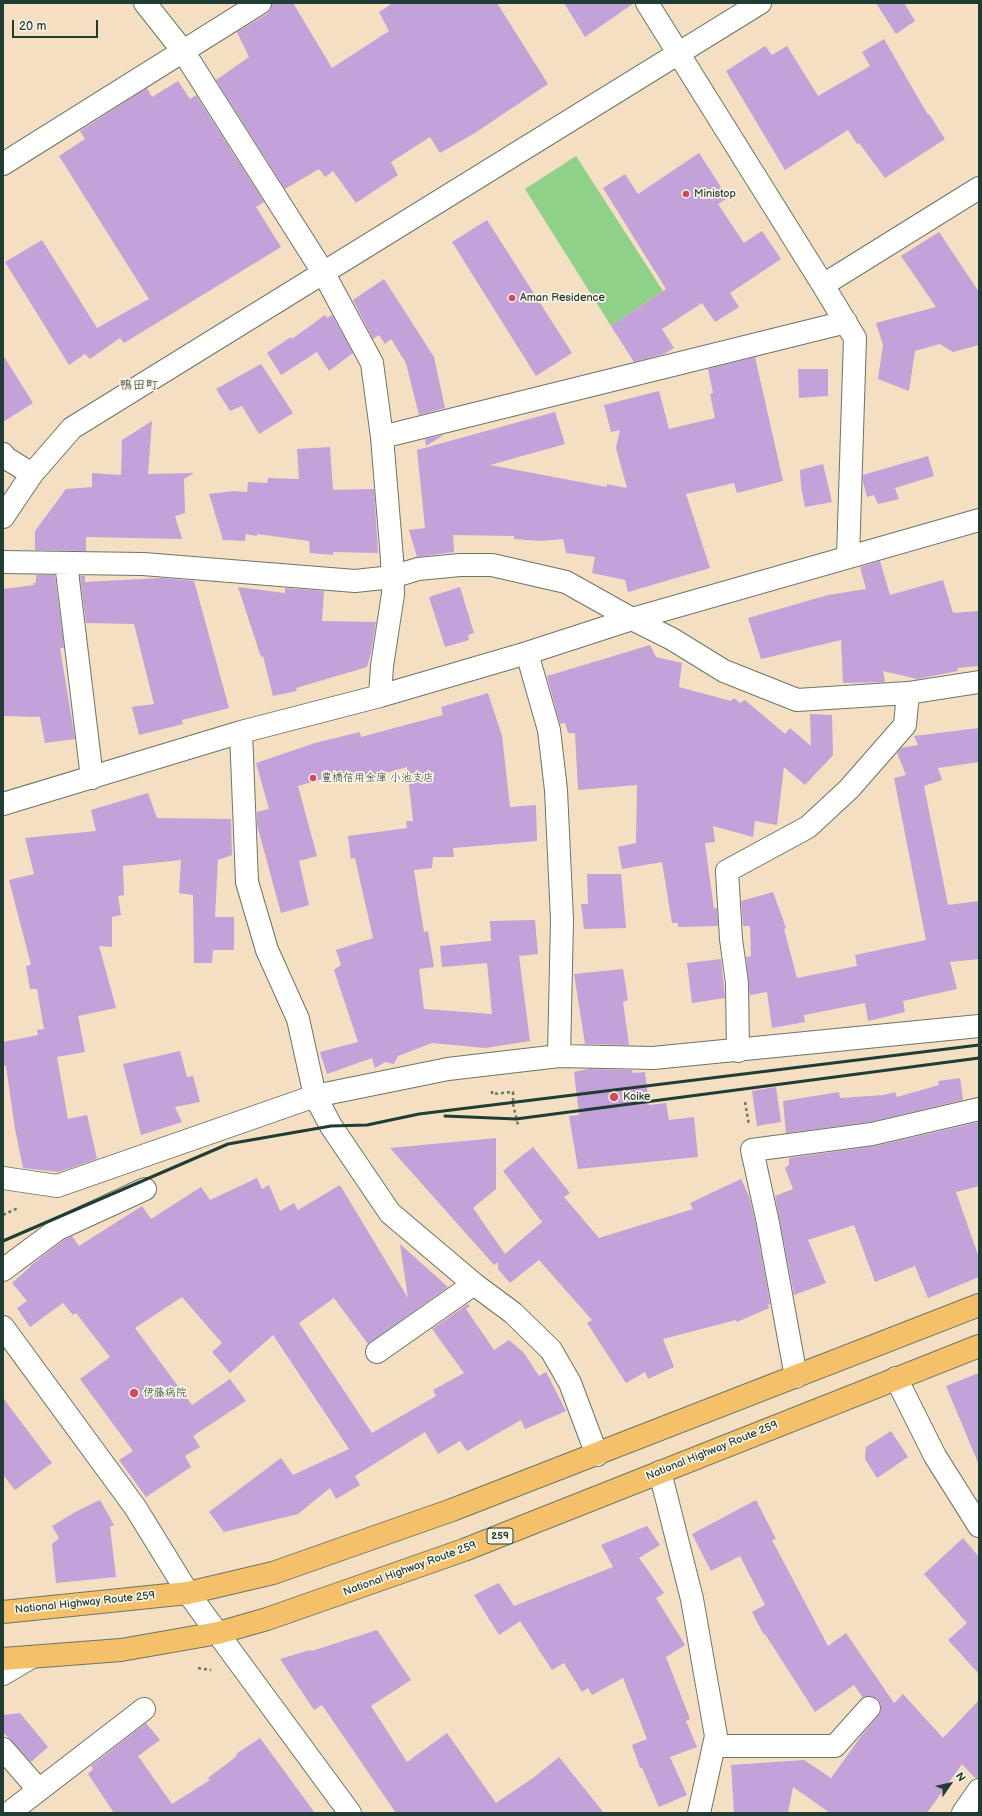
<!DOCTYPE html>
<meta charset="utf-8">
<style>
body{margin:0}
#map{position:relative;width:982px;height:1816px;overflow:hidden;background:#f4dfc2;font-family:"Balsamiq Sans",sans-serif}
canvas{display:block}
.frame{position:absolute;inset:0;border:4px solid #1f3d34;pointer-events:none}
.north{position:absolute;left:930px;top:1764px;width:40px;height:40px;-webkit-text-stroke:3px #fcf5e5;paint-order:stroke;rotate:56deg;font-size:11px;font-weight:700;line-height:16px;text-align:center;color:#1f3d34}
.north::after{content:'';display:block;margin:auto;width:14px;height:18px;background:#1f3d34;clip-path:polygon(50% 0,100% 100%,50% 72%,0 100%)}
.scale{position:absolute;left:12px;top:20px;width:86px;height:18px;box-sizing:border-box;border:2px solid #1f3d34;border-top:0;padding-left:5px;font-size:12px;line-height:14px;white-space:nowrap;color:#1f3d34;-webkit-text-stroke:3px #fcf5e5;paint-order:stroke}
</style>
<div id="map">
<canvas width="982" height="1816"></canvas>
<div class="frame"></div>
<div class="north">N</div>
<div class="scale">20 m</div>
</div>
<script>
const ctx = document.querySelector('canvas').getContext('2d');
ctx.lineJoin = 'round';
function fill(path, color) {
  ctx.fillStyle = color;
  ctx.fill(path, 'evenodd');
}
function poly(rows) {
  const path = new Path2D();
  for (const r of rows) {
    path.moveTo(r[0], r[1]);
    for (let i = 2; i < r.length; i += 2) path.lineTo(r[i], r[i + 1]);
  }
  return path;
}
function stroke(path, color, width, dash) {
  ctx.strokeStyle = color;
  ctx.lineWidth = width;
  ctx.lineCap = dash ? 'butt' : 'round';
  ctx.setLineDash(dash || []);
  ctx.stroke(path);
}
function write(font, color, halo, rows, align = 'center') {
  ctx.font = font + ' "Balsamiq Sans","Klee One",sans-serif';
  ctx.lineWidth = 3.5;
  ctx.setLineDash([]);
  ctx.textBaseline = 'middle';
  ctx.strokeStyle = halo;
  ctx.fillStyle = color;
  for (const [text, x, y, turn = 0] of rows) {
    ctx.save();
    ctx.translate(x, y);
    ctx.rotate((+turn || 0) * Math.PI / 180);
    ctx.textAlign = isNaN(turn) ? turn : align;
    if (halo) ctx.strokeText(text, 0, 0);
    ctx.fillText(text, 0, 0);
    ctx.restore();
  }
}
fill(poly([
 [576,156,663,291,611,326,525,189]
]), '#8fd188');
fill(poly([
 [272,3,293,3,332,68,389,31,379,12,393,3,497,3,548,84,475,133,440,153,430,137,391,162,398,175,356,203,333,171,325,177,319,169,285,189,216,80,249,57,237,32,267,14,271,9],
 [564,3,634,3,585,37],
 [876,3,904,3,915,21,896,34],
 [884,39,928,115,929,114,945,139,885,178,859,143,857,144,848,130,785,170,726,71,765,46,772,55,787,46,818,96,870,66,862,52],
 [178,81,190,99,196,95,264,202,256,207,281,247,124,343,120,338,90,359,85,354,69,365,5,262,42,240,97,328,149,299,59,156,85,139,80,131,147,88,152,97],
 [699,153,728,198,718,204,744,243,762,231,781,259,730,293,739,307,715,322,702,303,662,329,674,348,664,354,634,362,611,326,666,289,603,188,625,174,638,194],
 [487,220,572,353,536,376,452,242],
 [939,232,979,292,979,345,953,352,940,344,915,351,909,391,878,379,883,345,876,323,936,307,901,256],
 [384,279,434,357,445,408,419,415,406,363,391,339,385,344,379,335,373,339,353,300],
 [325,315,327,318,332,315,353,353,329,371,317,352,281,375,267,353,291,337,292,339],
 [3,355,33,403,3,422],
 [755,357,783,481,737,493,734,483,686,494,710,568,628,592,625,580,592,573,595,557,566,553,563,539,541,541,514,539,514,536,453,535,454,552,417,557,409,530,425,528,417,450,555,412,565,444,490,465,607,487,607,484,627,488,616,448,620,430,611,432,604,405,659,391,669,429,715,418,710,394,713,393,708,369],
 [261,364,293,413,259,434,242,406,230,411,216,389],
 [798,369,828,369,828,396,799,398],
 [152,421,148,474,194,473,184,479,185,513,175,516,182,539,86,537,86,551,35,550,35,531,66,489,92,487,92,473,121,475,122,440],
 [444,435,426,446,425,439],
 [330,447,333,490,374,489,378,553,333,552,333,555,310,553,309,541,257,534,257,536,246,534,245,541,223,540,209,494,234,491,247,492,248,482,267,483,268,478,299,479,297,449],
 [928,456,934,476,895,488,899,499,878,504,874,495,867,497,863,482,863,475],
 [823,464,832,502,805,507,801,487,800,470],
 [880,561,890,595,943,580,953,613,979,611,979,666,957,668,958,671,917,679,883,671,885,682,843,683,841,640,761,659,748,618,828,595,866,589,860,567],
 [36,575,55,575,64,648,60,648,75,739,45,743,40,717,3,716,3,589,34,585,33,583,36,583],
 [80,576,85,576,85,582,162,578,194,581,229,708,182,720,183,724,139,735,132,707,154,704,134,624,86,623],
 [238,587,285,593,285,588,324,591,322,621,376,622,371,653,367,667,296,688,297,691,273,696,263,656,261,657],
 [460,587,474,633,468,635,469,640,445,647,429,597],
 [650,645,656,657,682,663,679,687,731,701,734,698,740,703,745,700,785,734,790,728,811,746,810,714,832,715,833,755,805,785,784,767,777,825,755,821,753,837,713,826,715,842,705,843,714,909,717,908,718,926,678,927,678,923,672,923,662,862,622,869,618,847,636,843,637,785,578,790,575,733,568,733,565,723,560,724,547,676],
 [488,693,502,736,510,807,536,805,537,841,453,848,454,857,433,857,432,868,414,870,424,932,428,931,434,967,419,969,424,1009,492,1014,487,963,442,967,440,946,491,941,490,921,535,920,538,954,519,956,530,1041,485,1048,432,1043,398,1056,394,1064,385,1062,375,1068,372,1058,327,1074,320,1052,358,1042,334,970,341,965,336,950,373,938,355,858,351,859,348,836,407,828,406,821,413,821,407,767,350,783,347,772,298,786,317,856,299,861,309,905,281,913,257,825,257,812,269,809,256,763,315,743,360,732,361,737,443,715,441,707],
 [979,728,979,762,938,768,942,780,924,786,948,905,979,901,979,959,950,962,957,989,903,1001,905,1012,868,1021,865,1003,804,1015,805,1022,772,1028,767,992,750,995,746,957,751,956,750,926,743,926,741,901,773,892,786,928,784,929,797,978,857,966,855,955,926,940,894,778,906,775,897,753,901,748,918,745,914,736],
 [148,793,157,818,231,819,232,855,218,860,215,917,234,917,234,950,213,950,212,963,194,963,193,895,179,893,181,860,123,866,124,895,118,896,121,915,112,917,112,947,99,946,116,1008,78,1016,85,1052,57,1057,68,1119,87,1115,97,1159,58,1172,23,1168,15,1129,6,1066,3,1066,3,1042,38,1035,37,1030,44,1029,37,989,30,989,26,966,31,965,9,880,34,874,25,838,96,831,91,810],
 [587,874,621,874,626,928,584,929,581,904,588,904],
 [721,959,725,998,692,1003,687,963],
 [623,969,628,1000,623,1002,629,1045,585,1044,574,974],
 [180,1051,187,1077,193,1076,200,1102,175,1107,182,1122,141,1135,123,1064],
 [588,1069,632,1070,633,1073,645,1072,649,1105,666,1103,669,1120,694,1117,698,1157,578,1169,569,1116,579,1115,574,1072],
 [960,1078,963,1100,870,1122,786,1133,783,1101,839,1092,840,1098,884,1095,895,1092,897,1097,939,1085,938,1081],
 [776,1087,781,1122,757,1126,752,1091],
 [979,1122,979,1186,956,1192,979,1258,979,1277,928,1298,915,1266,875,1282,854,1225,808,1240,826,1283,794,1295,775,1196,793,1189,785,1168,789,1165,789,1158,875,1146],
 [496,1138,496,1189,473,1208,505,1254,542,1222,503,1171,533,1147,570,1193,564,1197,599,1238,693,1209,690,1203,741,1179,749,1196,756,1225,770,1304,768,1305,769,1308,737,1322,736,1320,663,1339,674,1367,648,1379,645,1372,626,1383,587,1323,592,1320,539,1260,510,1283,498,1269,498,1262,494,1265,390,1148],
 [257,1178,262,1189,269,1185,280,1211,294,1203,298,1210,340,1185,408,1298,400,1244,448,1287,368,1344,334,1298,299,1323,372,1433,436,1396,433,1390,464,1373,432,1329,468,1304,470,1306,466,1309,494,1350,509,1340,524,1353,539,1376,546,1372,566,1411,525,1429,521,1420,467,1451,460,1441,438,1454,425,1432,355,1476,360,1485,336,1499,330,1488,298,1514,224,1532,209,1512,281,1458,293,1475,349,1449,273,1335,230,1373,212,1352,222,1343,182,1297,135,1328,192,1405,230,1379,246,1401,193,1436,200,1447,185,1456,191,1467,146,1497,119,1460,133,1451,80,1379,110,1357,76,1313,73,1315,63,1303,30,1327,17,1308,27,1301,12,1283,30,1267,30,1266,64,1240,72,1236,79,1246,142,1206,151,1219,201,1187,210,1200],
 [979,1373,979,1465,946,1386],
 [3,1398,52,1463,15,1490,3,1475],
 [891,1431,908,1457,877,1478,865,1459,866,1447],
 [100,1500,114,1525,110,1527,116,1577,56,1583,52,1544,59,1538,52,1526,77,1511],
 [756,1500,776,1539,772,1540,828,1646,846,1633,894,1703,903,1694,943,1738,979,1700,979,1778,975,1778,962,1764,927,1813,830,1813,793,1787,788,1813,734,1813,731,1765,804,1760,831,1778,862,1735,878,1716,881,1710,881,1704,878,1699,871,1696,863,1698,854,1685,815,1712,765,1634,764,1635,752,1612,765,1605,740,1556,711,1571,692,1534],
 [647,1526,660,1545,639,1558,664,1593,656,1598,685,1645,666,1657,690,1719,686,1721,697,1747,670,1757,687,1795,659,1807,642,1768,640,1768,632,1745,647,1739,623,1678,592,1695,588,1688,582,1692,564,1663,552,1670,520,1621,499,1635,474,1595,499,1583,514,1606,613,1567,601,1545],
 [963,1538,979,1557,979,1674,948,1640,967,1623,924,1574],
 [377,1630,411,1680,371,1706,407,1762,447,1733,496,1803,533,1778,559,1757,604,1813,396,1813,322,1705,314,1710,280,1659,310,1650,312,1651],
 [20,1713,48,1747,31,1762,3,1732,3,1715],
 [146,1723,160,1740,138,1756,172,1804,210,1780,208,1778,237,1756,236,1754,260,1738,315,1813,114,1813,88,1774,93,1769,91,1766]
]), '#c3a1d9');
const minor = poly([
 [145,3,183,51,323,272,372,363,382,437,392,559,393,594,382,666,380,696],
 [647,3,823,285,855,338,848,557],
 [3,164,260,3],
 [823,285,979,188],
 [382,437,846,322],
 [3,454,6,458,32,474],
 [3,517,32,474,72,428,760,3],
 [3,562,143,564,355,581,392,577,418,569,460,565,492,565,566,582,632,619,672,639,724,671,797,700,908,693,979,682],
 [66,563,92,778],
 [527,653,549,730,556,790,562,920,559,1056],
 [241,732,247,882,267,950,298,1019,315,1096,331,1126,390,1213,474,1284,513,1313,551,1350,570,1383,597,1455],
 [3,804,241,732,380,696,527,653,632,619,979,520],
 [738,1051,737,983,731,939,727,871,808,827,849,789,905,725,908,693],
 [3,1178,57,1186,315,1096,448,1069,559,1056,653,1058,979,1026],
 [3,1270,58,1229,145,1189],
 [3,1327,135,1507,188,1593,350,1813],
 [377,1352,474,1284],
 [796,1377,768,1223,752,1150,872,1134,979,1109],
 [896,1378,935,1456,979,1526],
 [660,1472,692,1599,716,1736,699,1813],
 [3,1674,30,1658],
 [714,1746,835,1746,869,1708],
 [3,1749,38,1789],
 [9,1813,144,1709],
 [963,1813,979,1790]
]);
const highway = poly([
 [3,1612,188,1593,273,1573,452,1510,979,1305],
 [3,1659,121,1650,218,1633,267,1619,464,1550,979,1346]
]);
stroke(minor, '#6a7666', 24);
stroke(highway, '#6a7666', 24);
stroke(poly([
 [492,1091,492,1094,513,1092,513,1104,518,1125],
 [745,1102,749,1125],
 [3,1215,18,1208],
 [198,1668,211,1670]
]), '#6a7666', 2.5, [3, 3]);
stroke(minor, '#fff', 22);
stroke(highway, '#f4c16a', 22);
stroke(poly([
 [445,1116,516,1119,979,1058],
 [3,1241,228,1144,331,1126,367,1125,419,1114,979,1045]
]), '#1f3d34', 3);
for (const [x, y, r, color] of [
 [686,194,4,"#d1495b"],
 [512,298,4,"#d1495b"],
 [313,778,4,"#d1495b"],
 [614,1097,5,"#d1495b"],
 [134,1393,5,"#d1495b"]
]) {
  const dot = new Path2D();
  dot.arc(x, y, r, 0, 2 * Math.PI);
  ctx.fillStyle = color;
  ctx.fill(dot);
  stroke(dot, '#fcf5e5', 1.5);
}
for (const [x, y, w] of [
 [500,1536,26]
]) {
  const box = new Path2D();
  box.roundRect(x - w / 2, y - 8, w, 16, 3);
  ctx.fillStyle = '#fcf5e5';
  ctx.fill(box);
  stroke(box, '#1f3d34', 1);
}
write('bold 10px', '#1f3d34', null, [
 ["259",500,1536]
]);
write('11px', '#1f3d34', '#fcf5e5', [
 ["Ministop",694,194],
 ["Aman Residence",520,298],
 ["豊橋信用金庫 小池支店",321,778],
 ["Koike",623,1097],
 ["伊藤病院",143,1393]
], 'left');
write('11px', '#1f3d34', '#fcf5e5', [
 ["National Highway Route 259",712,1451,-22],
 ["National Highway Route 259",410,1569,-20],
 ["National Highway Route 259",85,1603,-6]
]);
write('13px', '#1f3d34', '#fcf5e5', [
 ["鴨田町",139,386]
]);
</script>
